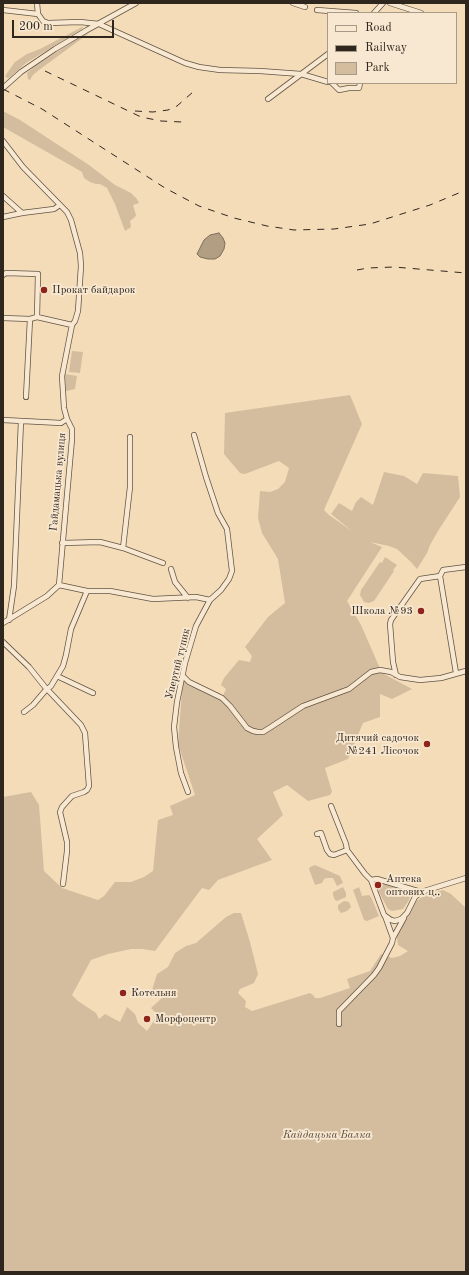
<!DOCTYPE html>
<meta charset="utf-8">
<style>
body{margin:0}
#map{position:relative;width:469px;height:1275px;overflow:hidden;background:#f4dcb8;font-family:"Old Standard TT",serif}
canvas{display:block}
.frame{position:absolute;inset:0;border:4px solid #2f261d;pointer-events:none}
.legend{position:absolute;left:327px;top:12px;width:130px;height:72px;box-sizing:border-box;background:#f8e8d1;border:1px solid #a89a89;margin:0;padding:5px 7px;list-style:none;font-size:12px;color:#2f261d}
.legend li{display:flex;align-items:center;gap:8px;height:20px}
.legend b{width:20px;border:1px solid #a89a89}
.scale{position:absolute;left:12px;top:20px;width:102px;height:18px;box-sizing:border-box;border:2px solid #2f261d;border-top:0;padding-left:5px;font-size:12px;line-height:14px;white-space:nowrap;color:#2f261d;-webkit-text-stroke:3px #f8e8d1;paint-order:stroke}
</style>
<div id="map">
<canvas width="469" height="1275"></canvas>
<div class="frame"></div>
<ul class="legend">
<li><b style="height:5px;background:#f8e8d1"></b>Road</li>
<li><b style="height:5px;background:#2f261d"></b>Railway</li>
<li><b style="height:11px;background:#d3bd9e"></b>Park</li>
</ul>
<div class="scale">200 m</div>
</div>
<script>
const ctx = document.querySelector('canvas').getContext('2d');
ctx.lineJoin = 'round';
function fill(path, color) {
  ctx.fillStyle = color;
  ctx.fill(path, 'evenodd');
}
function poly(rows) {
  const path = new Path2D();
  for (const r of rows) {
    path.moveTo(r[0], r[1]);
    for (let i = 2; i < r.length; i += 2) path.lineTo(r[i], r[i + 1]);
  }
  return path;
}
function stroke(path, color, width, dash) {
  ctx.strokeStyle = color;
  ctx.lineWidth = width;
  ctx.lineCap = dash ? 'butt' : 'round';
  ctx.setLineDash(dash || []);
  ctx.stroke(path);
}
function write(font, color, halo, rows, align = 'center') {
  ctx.font = font + ' "Old Standard TT",serif';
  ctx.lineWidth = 3.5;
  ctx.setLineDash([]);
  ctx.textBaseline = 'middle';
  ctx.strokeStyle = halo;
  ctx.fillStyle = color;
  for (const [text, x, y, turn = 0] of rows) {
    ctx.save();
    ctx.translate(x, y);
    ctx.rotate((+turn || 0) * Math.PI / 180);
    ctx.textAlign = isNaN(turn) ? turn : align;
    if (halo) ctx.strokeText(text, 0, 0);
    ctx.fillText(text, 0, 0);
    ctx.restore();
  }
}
fill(poly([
 [82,27,83,27,82,29,26,63,9,78,7,78,5,76,15,62,27,54,40,49],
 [88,32,88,34,39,70,33,75,30,80,28,79,27,73,35,66],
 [3,111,20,120,89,165,115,185,131,193,137,199,139,203,133,205,136,215,135,217,130,221,131,227,125,231,115,204,107,188,100,184,96,184,90,182,84,178,82,172,77,169,3,127],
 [72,351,83,352,80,373,69,372],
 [65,374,77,376,75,389,66,391],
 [350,395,362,424,324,510,329,515,352,531,331,514,339,503,352,511,356,502,361,497,373,505,384,472,404,476,417,484,423,473,458,476,460,497,438,531,430,545,427,553,417,569,411,562,397,549,389,546,370,542,382,547,347,601,361,625,382,673,412,689,392,699,380,694,380,717,363,723,348,759,325,768,332,792,330,795,308,801,287,785,273,792,283,815,257,839,272,860,218,880,209,890,202,888,155,951,143,949,131,949,108,954,91,960,72,995,78,1001,96,1013,99,1019,105,1014,120,1022,127,1007,135,1014,138,1023,147,1031,158,1015,151,1008,163,997,152,990,157,974,168,967,175,953,186,946,196,943,226,917,234,913,241,913,250,942,258,974,254,983,240,989,238,993,246,1001,245,1007,252,1011,310,993,313,995,315,998,320,998,350,988,347,979,370,971,381,954,392,958,400,956,408,951,398,945,397,937,404,919,415,902,422,897,443,890,451,894,466,908,466,1272,3,1272,3,797,31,792,39,805,44,871,62,888,98,900,104,896,115,882,131,882,144,877,153,871,158,820,173,815,170,806,195,795,178,744,182,690,181,687,182,682,185,681,188,685,207,693,223,696,226,689,221,685,224,678,239,660,250,662,252,656,245,647,268,617,285,603,278,559,262,533,258,518,260,491,270,492,278,489,285,482,289,468,279,461,245,474,240,473,224,454,225,413],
 [385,557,397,565,393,570,394,571,374,601,369,603,364,602,360,595,361,590,380,562,382,563],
 [315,865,340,876,343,883,337,886,333,878,327,878,324,879,322,883,315,885,309,869,310,867],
 [378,883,382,883,406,889,410,891,411,893,409,900,403,909,392,911,388,909,379,892,377,885],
 [343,887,346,893,346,897,337,901,335,900,333,895,333,892],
 [359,887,362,896,369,895,371,897,379,916,367,921,364,920,353,890],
 [344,901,349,902,351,907,347,911,341,913,338,909,338,905]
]), '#d3bd9e');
const water = poly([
 [219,233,223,238,225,243,224,249,220,256,215,259,208,259,200,257,197,254,204,240,210,235,219,233]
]);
fill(water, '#b19e83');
stroke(water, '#7d6e5a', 1);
const minor = poly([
 [37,3,38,14],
 [293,3,305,7],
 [390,3,421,13],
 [3,10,38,14,43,21,48,23,80,22,99,24,185,63,199,67,220,70,260,71,301,74,328,82],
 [317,10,356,13],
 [374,13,383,3],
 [332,83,339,90,349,88,359,88,360,83],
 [3,88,21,72,55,49,87,30,136,3],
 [268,99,328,54],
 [3,141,23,167,67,212,71,220,80,253,81,266,78,311,75,321,72,325,62,376,64,408,67,419,72,429,72,439,59,585,47,596,3,623],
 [3,196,22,213],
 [3,217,22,213,54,209,60,205],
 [3,275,6,273,38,274,37,317],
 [3,318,30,319,37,317,72,325],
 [26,397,30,319],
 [3,420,61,423,67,419],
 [62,543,100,542,123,548,163,563],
 [123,548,130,487,130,437],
 [171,569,175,582,188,598],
 [440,576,456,673],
 [59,585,87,591,110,591,153,599,196,597,210,600],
 [9,620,14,586,21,421],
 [3,642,29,667,45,687,81,725,85,733,89,786,87,790,84,792,72,796,62,807,60,812,67,842,67,851,63,884],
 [396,675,393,662,390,624,391,620,420,579,440,576,443,570,466,567],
 [57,676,93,693],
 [183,676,189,682,222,698,230,706,247,728,253,731,258,732,263,732,271,727,303,706,349,689,371,672,380,670,391,672,400,677,420,680,441,678,466,671],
 [24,712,33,705,45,691,51,686,63,666,66,655,71,629,87,591],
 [188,792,181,773,176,747,174,727,177,702,185,663,196,626,210,600,221,590,229,579,232,571,227,529,218,513,206,477,194,435],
 [331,806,346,844,347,850,365,874,371,880,384,915,391,920,395,921,401,919,407,913,415,897,421,892,466,878],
 [317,834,321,833,327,850,330,854,334,855,347,850],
 [371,880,377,879,421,892],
 [393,938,404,918],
 [339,1024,339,1011,374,975,379,968,392,943,393,938,385,916]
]);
stroke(minor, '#605444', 6);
stroke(minor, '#f8e8d1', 4.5);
stroke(poly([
 [45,71,141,117,161,121,182,122],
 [3,89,42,109,165,188,199,206,234,218,267,226,294,230,334,229,370,224,430,205,466,190],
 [135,111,153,112,168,110,177,106,193,92],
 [357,270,368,268,394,267,466,273]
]), '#2f261d', 1, [7, 7]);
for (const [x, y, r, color] of [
 [44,290,4,"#8f2418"],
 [421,611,4,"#8f2418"],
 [427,744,4,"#8f2418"],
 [378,885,4,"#8f2418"],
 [123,993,4,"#8f2418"],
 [147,1019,4,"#8f2418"]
]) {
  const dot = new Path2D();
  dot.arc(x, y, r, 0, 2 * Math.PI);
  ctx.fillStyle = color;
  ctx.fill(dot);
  stroke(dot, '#f8e8d1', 1.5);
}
write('11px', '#2f261d', '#f8e8d1', [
 ["Прокат байдарок",52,290],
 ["Школа №93",413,611,"right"],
 ["Дитячий садочок",419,738,"right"],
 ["№241 Лісочок",419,751,"right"],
 ["Аптека",386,879],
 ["оптових ц‥",386,892],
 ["Котельня",131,993],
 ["Морфоцентр",155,1019]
], 'left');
write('11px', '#2f261d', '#f8e8d1', [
 ["Гайдамацька вулиця",58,482,-85],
 ["Упертий тупик",178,664,-76]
]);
write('italic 11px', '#584c3d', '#f8e8d1', [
 ["Кайдацька Балка",327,1135]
]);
</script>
